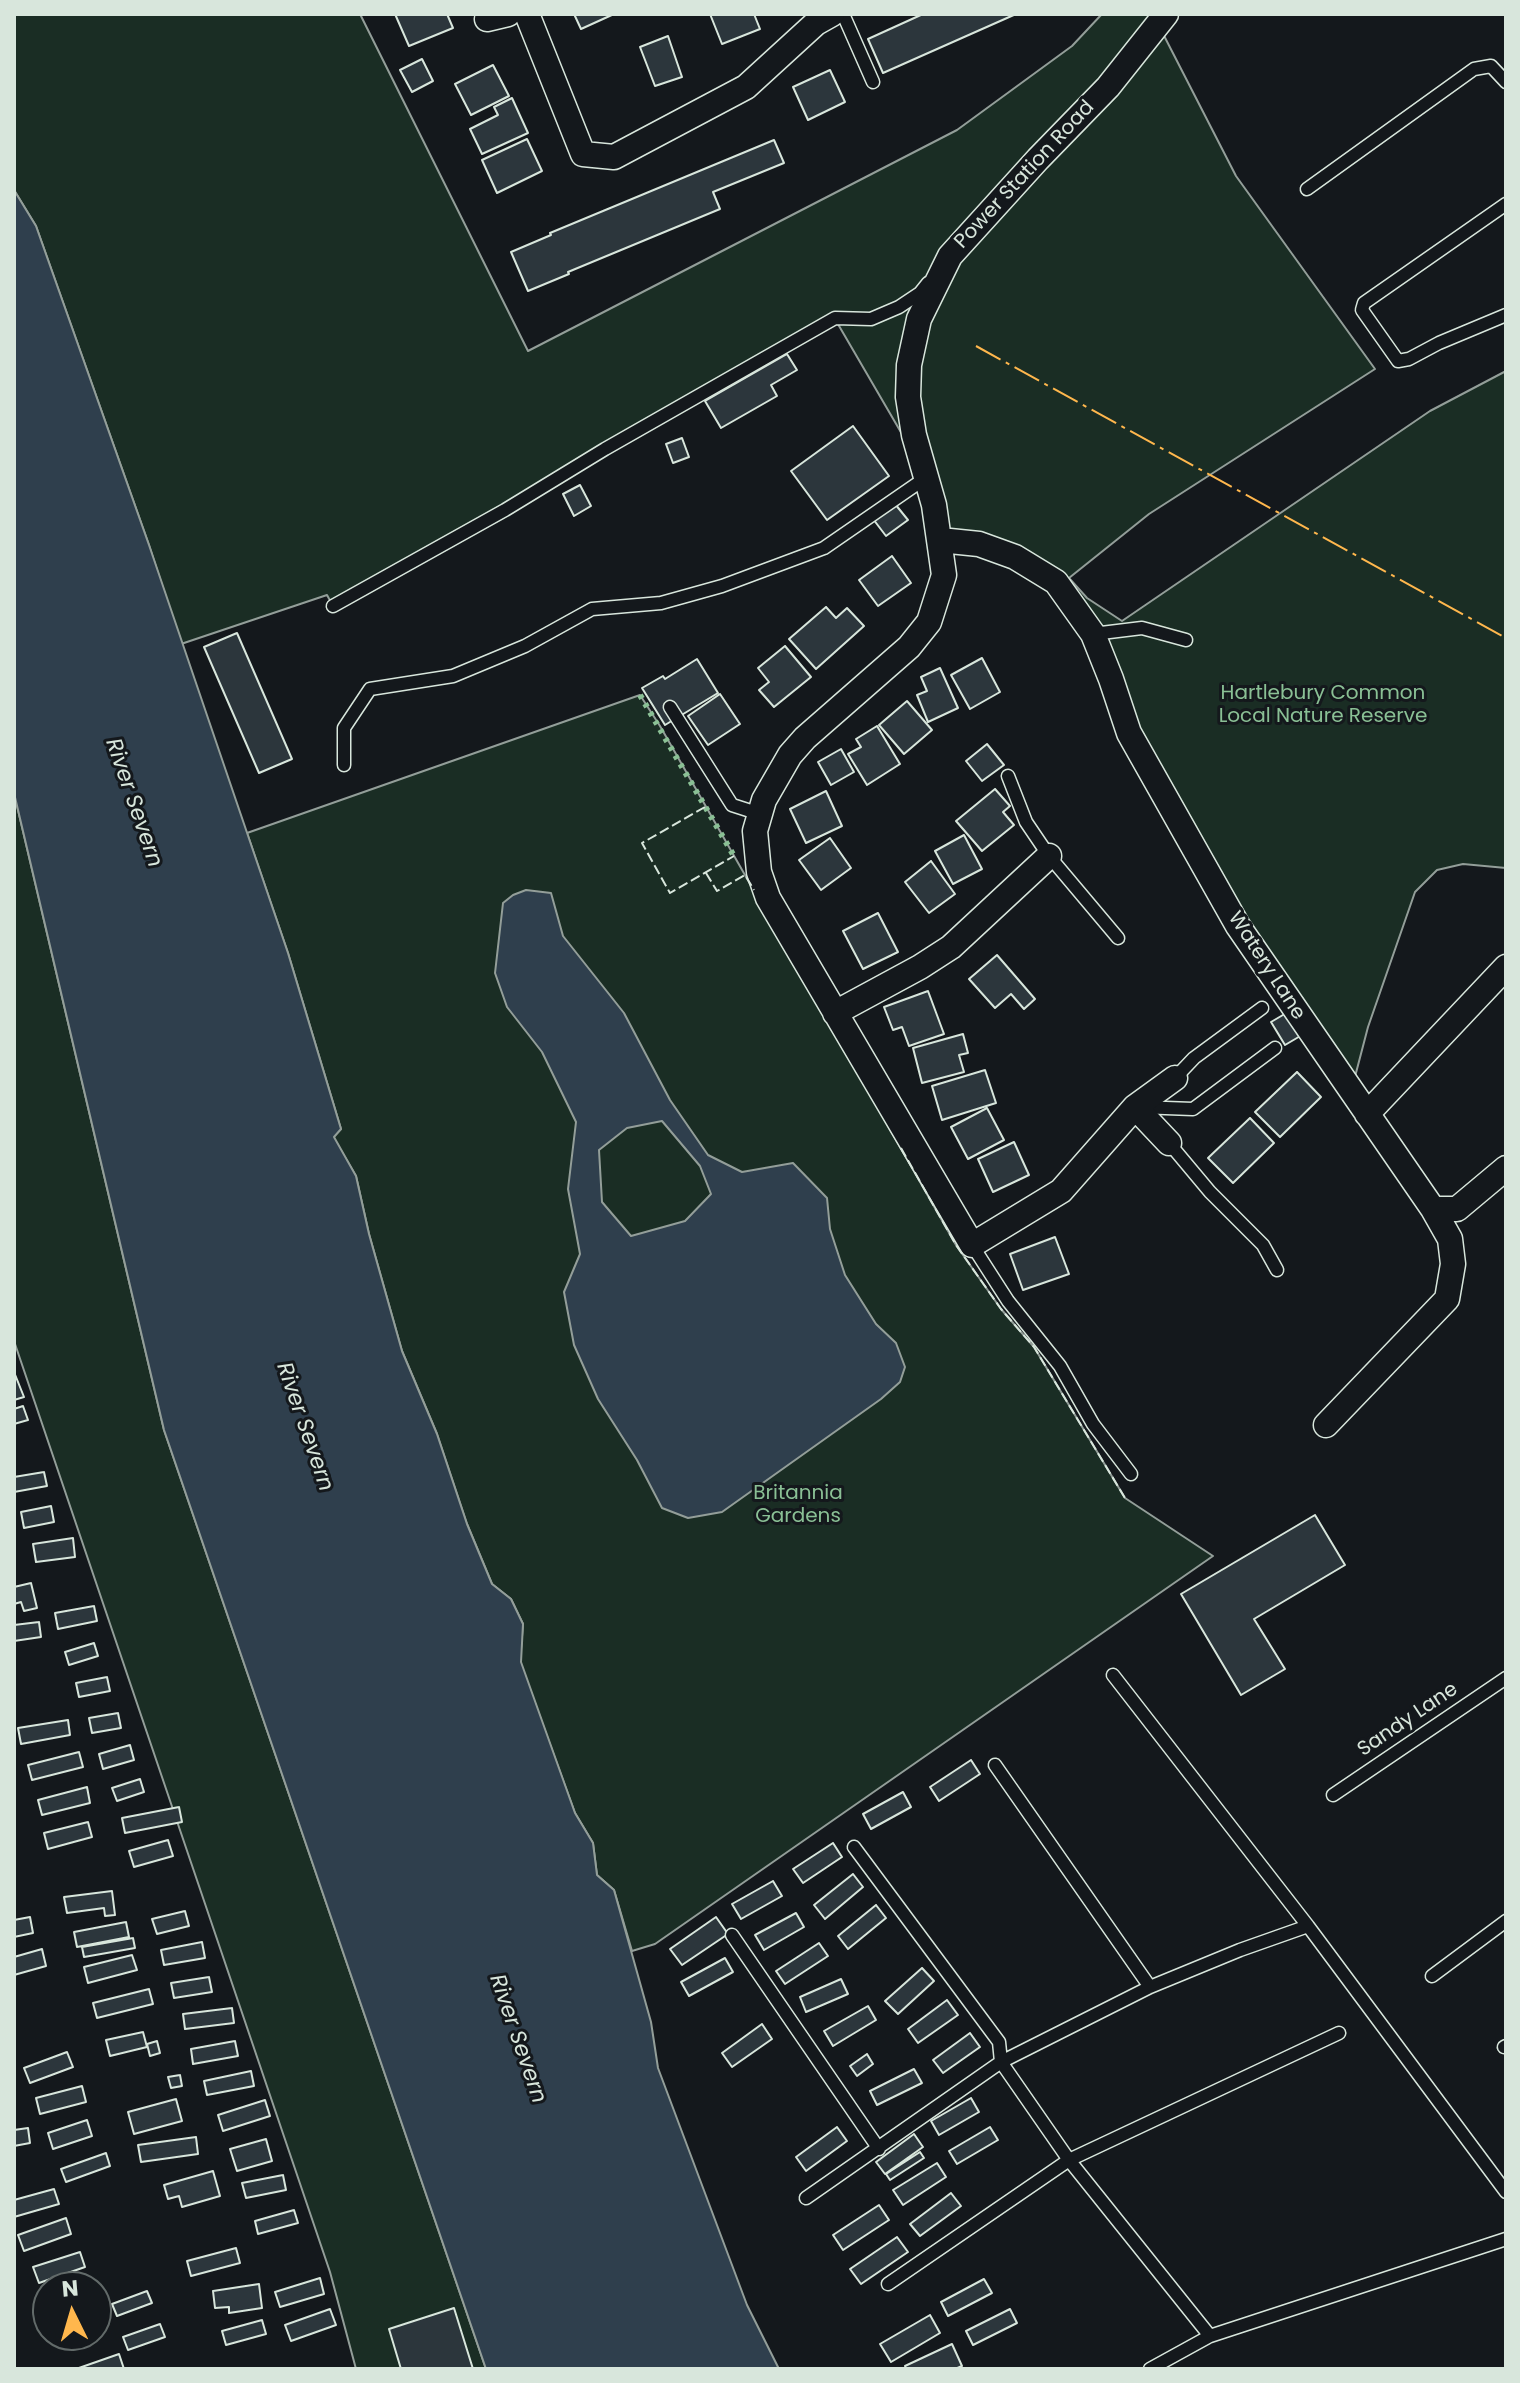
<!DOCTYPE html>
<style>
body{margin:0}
#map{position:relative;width:1520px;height:2383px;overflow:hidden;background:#14181c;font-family:Poppins,sans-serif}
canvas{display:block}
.frame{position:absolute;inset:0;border:16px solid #d8e6dc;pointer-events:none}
.north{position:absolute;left:32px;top:2271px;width:80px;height:80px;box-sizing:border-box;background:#14181c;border:2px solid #626a69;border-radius:50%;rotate:355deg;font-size:22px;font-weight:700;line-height:32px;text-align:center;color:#d8e6dc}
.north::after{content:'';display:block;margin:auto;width:28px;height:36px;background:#ffb74d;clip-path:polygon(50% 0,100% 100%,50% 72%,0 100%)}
</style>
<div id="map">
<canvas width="1520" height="2383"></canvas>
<div class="frame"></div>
<div class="north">N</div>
</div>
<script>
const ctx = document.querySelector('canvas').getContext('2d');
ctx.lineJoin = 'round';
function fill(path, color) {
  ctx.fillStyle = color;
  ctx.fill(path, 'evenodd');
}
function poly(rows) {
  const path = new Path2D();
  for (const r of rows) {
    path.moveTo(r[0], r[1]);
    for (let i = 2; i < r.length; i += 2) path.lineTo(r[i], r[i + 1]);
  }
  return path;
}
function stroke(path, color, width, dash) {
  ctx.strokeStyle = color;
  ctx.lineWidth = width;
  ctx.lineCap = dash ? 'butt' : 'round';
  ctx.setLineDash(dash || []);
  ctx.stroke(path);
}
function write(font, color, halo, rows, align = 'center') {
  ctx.font = font + ' Poppins,sans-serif';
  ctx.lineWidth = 6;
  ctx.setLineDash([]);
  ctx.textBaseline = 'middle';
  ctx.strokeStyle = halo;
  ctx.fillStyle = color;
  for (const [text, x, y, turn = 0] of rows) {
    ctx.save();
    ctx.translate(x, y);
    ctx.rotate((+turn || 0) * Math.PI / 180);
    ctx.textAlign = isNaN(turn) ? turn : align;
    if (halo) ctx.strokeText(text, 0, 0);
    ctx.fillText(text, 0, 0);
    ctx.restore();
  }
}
const green = poly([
 [14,14,360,14,528,351,957,130,1072,46,1102,14,1166,14,1158,24,1236,176,1375,369,1149,514,1069,578,1087,598,1122,621,1430,411,1506,371,1506,868,1463,864,1437,870,1415,892,1368,1027,1351,1092,1253,949,1056,582,940,540,927,477,835,319,333,606,327,595,181,644,149,545,36,226,14,190,14,14],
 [640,695,660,726,956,1245,1001,1309,1034,1347,1125,1498,1213,1556,655,1944,632,1951,614,1890,597,1875,593,1843,575,1813,520,1662,523,1624,511,1599,492,1584,467,1524,437,1434,402,1351,369,1234,356,1176,333,1137,341,1129,288,953,247,833,640,695],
 [14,793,164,1430,486,2369,356,2369,330,2272,14,1341,14,793]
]);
fill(green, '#1a2d24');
stroke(green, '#939e99', 2);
const water = poly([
 [14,190,36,226,149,545,288,953,341,1129,334,1137,356,1176,369,1234,402,1351,437,1434,467,1524,492,1584,511,1599,523,1624,521,1662,575,1813,593,1843,597,1875,614,1890,651,2022,658,2068,747,2305,779,2369,486,2369,164,1430,14,793,14,190],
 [526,890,551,893,563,936,624,1013,670,1100,708,1155,742,1172,793,1163,827,1198,830,1229,845,1275,876,1324,896,1343,905,1367,900,1382,881,1399,722,1512,688,1518,662,1508,637,1460,598,1399,574,1345,564,1292,580,1254,568,1189,576,1122,542,1052,507,1007,495,973,503,903,513,895,526,890],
 [662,1121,700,1166,711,1194,685,1221,631,1236,602,1202,599,1150,627,1128,662,1121]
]);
fill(water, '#2f3f4d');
stroke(water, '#939e99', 2);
const building = poly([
 [395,14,447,14,453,28,409,46,395,14],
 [574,14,614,14,581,29,574,14],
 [710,14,754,14,760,29,722,44,710,14],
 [923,14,1016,14,883,73,868,39,923,14],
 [668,36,682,77,655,86,640,47,668,36],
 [422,59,433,81,412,92,400,70,422,59],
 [493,65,509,96,471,115,455,84,493,65],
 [830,70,845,102,808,120,793,87,830,70],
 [512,98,528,133,482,154,470,129,498,115,494,107,512,98],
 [527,139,542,171,497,193,482,160,527,139],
 [774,140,784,163,713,192,720,209,568,272,569,274,528,291,511,252,551,235,550,233,774,140],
 [787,354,797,370,771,385,777,396,721,428,705,401,787,354],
 [853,426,889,476,827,520,791,471,853,426],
 [682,438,689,457,673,463,666,444,682,438],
 [580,485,591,506,574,516,563,494,580,485],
 [891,499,908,520,886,536,870,515,891,499],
 [892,556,911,583,878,606,859,580,892,556],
 [826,607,836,618,847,608,864,626,816,669,789,639,826,607],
 [237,633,292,759,259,773,204,647,237,633],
 [785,646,811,677,774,707,759,690,769,682,758,668,785,646],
 [982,658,1000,692,970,709,951,675,982,658],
 [697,659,718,693,665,725,642,688,663,676,665,679,697,659],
 [940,668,958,708,928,722,917,695,927,691,921,677,940,668],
 [720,694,740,724,708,745,688,716,720,694],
 [907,701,932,730,904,754,879,725,907,701],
 [877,726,900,764,867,785,848,754,861,747,856,739,877,726],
 [987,744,1004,765,982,781,966,761,987,744],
 [841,749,854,772,831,785,818,762,841,749],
 [995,789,1010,806,1003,812,1014,825,982,851,956,821,995,789],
 [826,791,842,826,806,843,790,809,826,791],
 [964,835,982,869,953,884,935,851,964,835],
 [830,838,851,868,821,890,799,860,830,838],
 [931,861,955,894,929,913,905,882,931,861],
 [878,913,898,952,863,969,843,931,878,913],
 [997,955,1035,999,1024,1009,1011,994,995,1008,969,979,997,955],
 [928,991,944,1034,909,1046,902,1027,893,1030,884,1007,928,991],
 [1288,1012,1302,1035,1285,1045,1271,1022,1288,1012],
 [963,1034,968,1053,959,1055,964,1072,922,1083,913,1048,963,1034],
 [985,1070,996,1103,942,1120,932,1086,985,1070],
 [1297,1072,1321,1097,1280,1137,1255,1112,1297,1072],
 [987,1108,1004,1140,968,1159,951,1127,987,1108],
 [1250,1118,1274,1143,1233,1183,1208,1158,1250,1118],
 [1014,1142,1029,1175,993,1192,978,1159,1014,1142],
 [1055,1237,1069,1274,1023,1290,1010,1254,1055,1237],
 [14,1372,24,1397,14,1400,14,1372],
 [23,1406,28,1420,14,1424,14,1409,23,1406],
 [44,1472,47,1486,14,1492,14,1477,44,1472],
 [51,1506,54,1522,24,1528,21,1512,51,1506],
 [1315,1515,1345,1565,1254,1619,1285,1669,1241,1695,1181,1594,1315,1515],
 [73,1538,75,1557,36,1562,33,1544,73,1538],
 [31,1583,37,1608,24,1611,21,1602,14,1604,14,1587,31,1583],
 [94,1606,97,1621,58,1629,55,1613,94,1606],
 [39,1622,41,1637,14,1641,14,1625,39,1622],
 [94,1643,98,1656,69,1665,65,1652,94,1643],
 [107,1677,110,1691,79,1697,76,1683,107,1677],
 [118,1713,121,1728,92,1733,89,1718,118,1713],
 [68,1720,70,1735,21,1744,18,1728,68,1720],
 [130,1745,134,1760,103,1769,99,1754,130,1745],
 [79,1752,83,1767,32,1780,28,1765,79,1752],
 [971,1760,980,1774,939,1801,930,1787,971,1760],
 [140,1779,144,1792,117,1801,112,1788,140,1779],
 [87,1787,90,1803,42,1815,38,1800,87,1787],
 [903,1792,911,1807,871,1829,863,1814,903,1792],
 [179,1807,182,1822,125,1833,122,1818,179,1807],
 [88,1822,92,1837,48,1849,44,1833,88,1822],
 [168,1840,173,1856,134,1867,129,1851,168,1840],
 [833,1843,842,1857,803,1883,793,1869,833,1843],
 [853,1874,863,1887,825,1919,814,1905,853,1874],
 [773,1881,782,1896,741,1919,732,1904,773,1881],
 [112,1891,115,1915,105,1916,104,1908,67,1913,64,1897,112,1891],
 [876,1905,886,1918,848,1949,838,1936,876,1905],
 [185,1911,189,1926,157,1934,152,1919,185,1911],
 [796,1913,804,1927,764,1950,755,1935,796,1913],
 [30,1917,33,1933,14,1937,14,1920,30,1917],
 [716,1917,728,1934,682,1965,670,1949,716,1917],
 [126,1922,129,1937,77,1947,74,1932,126,1922],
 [133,1938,135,1948,84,1957,82,1947,133,1938],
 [202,1942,205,1958,164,1965,161,1950,202,1942],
 [819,1943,828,1956,785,1984,776,1971,819,1943],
 [42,1949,46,1966,14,1975,14,1957,42,1949],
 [132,1955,137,1970,88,1983,84,1967,132,1955],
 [725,1958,733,1972,689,1996,681,1982,725,1958],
 [922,1968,934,1981,898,2014,885,2001,922,1968],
 [209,1977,212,1992,174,1998,171,1983,209,1977],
 [841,1979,848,1994,806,2012,800,1997,841,1979],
 [149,1989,153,2004,97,2018,93,2003,149,1989],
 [947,2000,958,2015,918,2043,908,2029,947,2000],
 [868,2006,876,2020,833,2046,824,2031,868,2006],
 [232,2008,234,2023,185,2029,183,2014,232,2008],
 [762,2024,772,2039,732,2067,722,2053,762,2024],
 [143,2032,147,2047,110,2056,106,2040,143,2032],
 [970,2033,980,2047,943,2073,933,2060,970,2033],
 [157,2041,160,2053,150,2056,147,2044,157,2041],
 [235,2041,238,2056,193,2064,191,2049,235,2041],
 [67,2052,73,2067,30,2083,24,2068,67,2052],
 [867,2054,873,2064,857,2076,850,2066,867,2054],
 [914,2069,922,2083,877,2105,870,2091,914,2069],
 [251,2071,254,2086,207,2095,204,2081,251,2071],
 [180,2075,182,2086,171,2088,168,2077,180,2075],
 [82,2086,86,2102,40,2114,36,2098,82,2086],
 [971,2098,979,2112,939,2135,931,2121,971,2098],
 [176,2099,182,2121,134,2134,128,2112,176,2099],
 [265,2100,270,2116,223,2131,218,2115,265,2100],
 [87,2120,92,2136,53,2149,48,2133,87,2120],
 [837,2127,847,2141,806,2171,796,2157,837,2127],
 [990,2127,998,2140,957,2164,949,2151,990,2127],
 [28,2128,30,2143,14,2146,14,2130,28,2128],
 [914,2134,923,2147,885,2174,876,2162,914,2134],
 [196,2137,198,2154,141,2162,138,2145,196,2137],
 [266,2139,272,2161,237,2171,230,2149,266,2139],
 [920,2152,924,2158,890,2180,886,2174,920,2152],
 [106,2153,110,2166,66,2182,61,2169,106,2153],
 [937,2163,946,2177,903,2205,893,2190,937,2163],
 [213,2171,220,2196,182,2207,179,2196,168,2199,164,2185,213,2171],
 [283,2175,286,2190,246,2198,242,2183,283,2175],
 [54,2189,59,2204,14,2217,14,2200,54,2189],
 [951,2193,961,2206,920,2236,910,2224,951,2193],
 [879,2205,889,2220,843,2250,833,2235,879,2205],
 [294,2210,298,2223,258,2234,255,2221,294,2210],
 [66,2218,71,2234,24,2251,18,2235,66,2218],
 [897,2237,908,2252,861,2284,850,2269,897,2237],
 [236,2248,240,2263,191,2276,187,2261,236,2248],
 [80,2252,85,2267,39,2283,33,2267,80,2252],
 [320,2278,324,2294,280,2307,275,2292,320,2278],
 [984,2279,992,2293,948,2316,941,2302,984,2279],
 [259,2284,262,2308,229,2313,229,2307,215,2308,213,2291,259,2284],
 [147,2291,152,2303,117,2316,112,2304,147,2291],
 [454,2308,473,2369,401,2369,389,2329,454,2308],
 [330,2309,336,2325,291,2341,285,2325,330,2309],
 [1010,2309,1017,2323,973,2345,966,2331,1010,2309],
 [930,2315,940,2333,891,2362,880,2344,930,2315],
 [262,2320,266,2334,226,2345,222,2331,262,2320],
 [160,2324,165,2337,128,2350,123,2337,160,2324],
 [952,2344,962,2366,955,2369,906,2369,905,2366,952,2344],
 [119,2354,124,2369,76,2369,119,2354]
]);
fill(building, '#2c363c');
stroke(building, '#d8e6dc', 2);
const lane = poly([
 [843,14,873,82],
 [1307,189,1474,69,1491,66,1506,82],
 [1506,204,1364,303,1362,310,1398,361,1409,359,1439,343,1506,315],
 [333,606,505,510,605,449,835,318,871,319,899,307,920,293,928,283],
 [1093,634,1142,628,1186,640],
 [670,707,732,805,760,814],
 [344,765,344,728,370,689,453,676,525,646,592,609,661,603,722,586,824,548,927,477],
 [1008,776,1026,822,1049,856,1118,938],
 [1175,1078,1194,1058,1262,1008],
 [1138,1107,1193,1109,1275,1048],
 [1169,1143,1210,1192,1263,1245,1277,1270],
 [972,1245,1008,1301,1060,1366,1093,1424,1131,1474],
 [1113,1675,1308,1926],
 [995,1765,1150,1987],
 [1333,1795,1506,1678],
 [854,1847,999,2042,1001,2062,1150,1987,1240,1950,1308,1926,1506,2192],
 [732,1935,879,2149],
 [1432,1976,1506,1921],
 [1504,2047,1506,2046],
 [806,2198,1001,2062,1069,2160,1210,2336,1506,2239],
 [888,2284,1069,2160,1339,2033],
 [1150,2369,1210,2336]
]);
const street = poly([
 [527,14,583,154,614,157,746,87,816,23,832,14],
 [1166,14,1108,87,1038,159,950,256,919,319,909,365,908,397,914,435,934,505,944,575,929,622,909,647,805,738,790,755,764,800,755,831,759,872,768,898,972,1245,1061,1191,1135,1107,1175,1078],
 [487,19,508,14],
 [940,540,979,544,1015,557,1056,582,1093,634,1111,679,1129,733,1238,926,1433,1209,1450,1239,1453,1264,1447,1299,1326,1425],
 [835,1013,920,967,951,947,1049,856],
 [1135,1107,1169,1143],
 [1367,1114,1506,967],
 [1433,1209,1457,1209,1506,1168]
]);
stroke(lane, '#d8e6dc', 15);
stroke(street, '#d8e6dc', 27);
stroke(lane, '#14181c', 12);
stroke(street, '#14181c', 24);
stroke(poly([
 [640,695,734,856]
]), '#8ac095', 6, [4, 6]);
stroke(poly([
 [705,807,642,843,670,893,734,856],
 [706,873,717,891,745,875,754,890],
 [901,1148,956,1245,1001,1309,1034,1347,1125,1498]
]), '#d8e6dc', 2, [10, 4]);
stroke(poly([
 [976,346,1506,638]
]), '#ffb74d', 2, [28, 6, 4, 6]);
write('20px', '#d8e6dc', '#14181c', [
 ["Power Station Road",1025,175,-47],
 ["Watery Lane",1266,966,57],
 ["Sandy Lane",1408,1720,-34]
]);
write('20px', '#8ac095', '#14181c', [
 ["Hartlebury Common",1323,694],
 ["Local Nature Reserve",1323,717],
 ["Britannia",798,1494],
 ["Gardens",798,1517]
]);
write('italic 22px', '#d8e6dc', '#14181c', [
 ["River Severn",133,803,71],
 ["River Severn",304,1427,71],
 ["River Severn",517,2039,71]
]);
</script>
